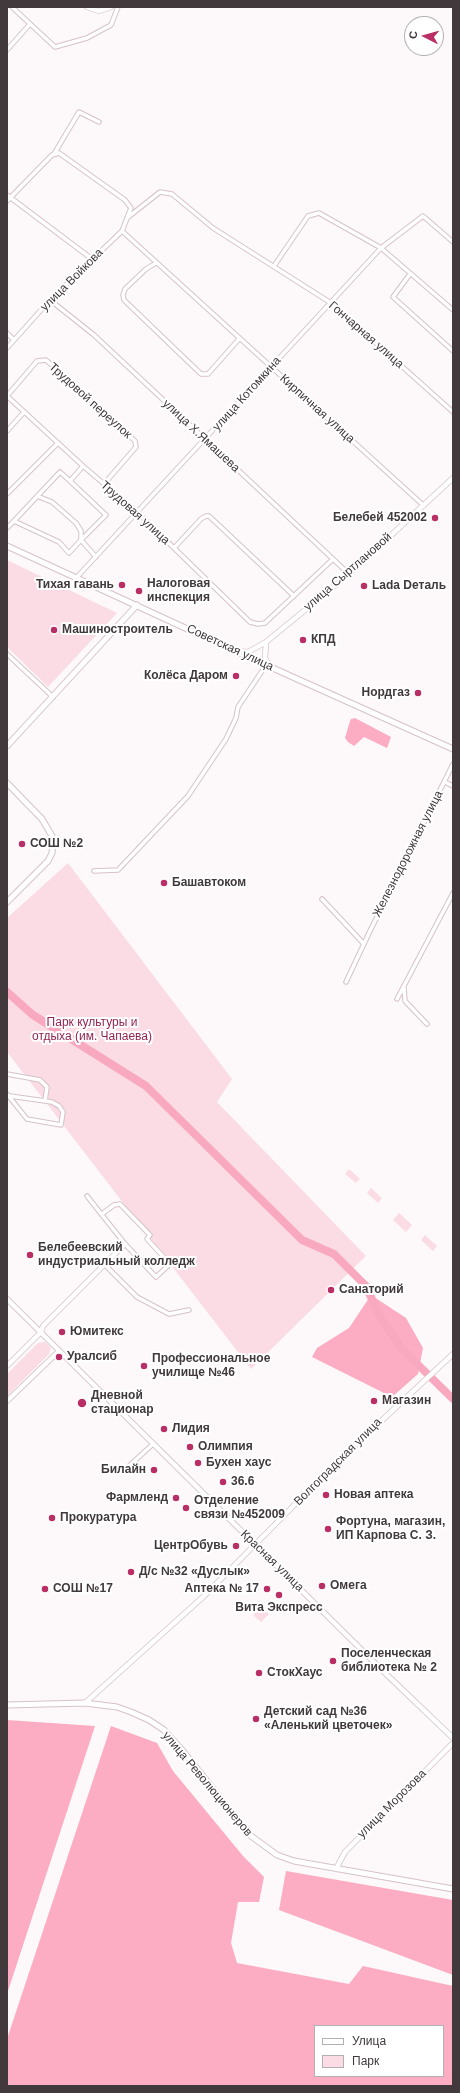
<!DOCTYPE html>
<meta charset="utf-8">
<style>
body{margin:0}
#map{position:relative;width:460px;height:2093px;overflow:hidden;background:#fdf9fa;font-family:Arial,sans-serif}
canvas{display:block}
.frame{position:absolute;inset:0;border:8px solid #41393b;pointer-events:none}
.legend{position:absolute;left:314px;top:2025px;width:130px;height:52px;box-sizing:border-box;background:#fff;border:1px solid #b3b0b1;margin:0;padding:5px 7px;list-style:none;font-size:12px;color:#41393b}
.legend li{display:flex;align-items:center;gap:8px;height:20px}
.legend b{width:20px;border:1px solid #b3b0b1}
.north{position:absolute;left:404px;top:16px;width:40px;height:40px;box-sizing:border-box;background:#fff;border:1px solid #b3b0b1;border-radius:50%;rotate:276deg;font-size:11px;font-weight:700;line-height:16px;text-align:center;color:#41393b}
.north::after{content:'';display:block;margin:auto;width:14px;height:18px;background:#ba2e66;clip-path:polygon(50% 0,100% 100%,50% 72%,0 100%)}
</style>
<div id="map">
<canvas width="460" height="2093"></canvas>
<div class="frame"></div>
<ul class="legend">
<li><b style="height:5px;background:#fff"></b>Улица</li>
<li><b style="height:11px;background:#fbdce4"></b>Парк</li>
</ul>
<div class="north">С</div>
</div>
<script>
const ctx = document.querySelector('canvas').getContext('2d');
ctx.lineJoin = 'round';
function fill(path, color) {
  ctx.fillStyle = color;
  ctx.fill(path, 'evenodd');
}
function poly(rows) {
  const path = new Path2D();
  for (const r of rows) {
    path.moveTo(r[0], r[1]);
    for (let i = 2; i < r.length; i += 2) path.lineTo(r[i], r[i + 1]);
  }
  return path;
}
function stroke(path, color, width, dash) {
  ctx.strokeStyle = color;
  ctx.lineWidth = width;
  ctx.lineCap = dash ? 'butt' : 'round';
  ctx.setLineDash(dash || []);
  ctx.stroke(path);
}
function write(font, color, halo, rows, align = 'center') {
  ctx.font = font + ' Arial,sans-serif';
  ctx.lineWidth = 4;
  ctx.setLineDash([]);
  ctx.textBaseline = 'middle';
  ctx.strokeStyle = halo;
  ctx.fillStyle = color;
  for (const [text, x, y, turn = 0] of rows) {
    ctx.save();
    ctx.translate(x, y);
    ctx.rotate((+turn || 0) * Math.PI / 180);
    ctx.textAlign = isNaN(turn) ? turn : align;
    if (halo) ctx.strokeText(text, 0, 0);
    ctx.fillText(text, 0, 0);
    ctx.restore();
  }
}
fill(poly([
 [7,560,117,613,48,687,7,647],
 [68,863,232,1079,217,1102,366,1256,251,1369,7,1052,7,918],
 [349,1169,360,1179,356,1183,345,1174],
 [371,1188,382,1198,378,1203,367,1193],
 [399,1213,412,1225,406,1232,393,1220],
 [425,1235,437,1246,433,1251,421,1240],
 [45,1342,51,1348,49,1354,7,1396,7,1374,38,1343],
 [261,1607,269,1614,261,1622,253,1615]
]), '#fbdce4');
fill(poly([
 [355,718,391,737,387,748,364,737,354,746,348,742,345,738,350,721,351,719],
 [371,1295,406,1318,423,1348,418,1374,392,1397,312,1357,317,1348,349,1328],
 [7,1720,95,1726,7,1994],
 [111,1726,157,1743,173,1771,243,1856,264,1877,259,1902,238,1902,231,1943,237,1963,349,1984,363,1966,453,1986,453,2086,7,2086,7,2039],
 [315,2026,443,2026,443,2076,315,2076],
 [286,1871,453,1900,453,1975,279,1910]
]), '#fcacc3');
stroke(poly([
 [7,992,33,1015,146,1086,302,1240,334,1254,366,1286,381,1319,403,1350,453,1399]
]), '#f9a9bf', 8);
const minor = poly([
 [12,7,55,47,87,38,111,25,118,7],
 [7,50,30,24],
 [54,154,79,112,99,122],
 [7,195,92,259],
 [7,201,52,155,59,153,125,200,131,208,122,231,50,300,7,348],
 [127,218,160,192,172,194,213,228,331,303,453,412],
 [122,231,423,505],
 [156,263,146,269,125,289,123,295,124,300,201,374,208,374,239,339],
 [274,266,308,216,319,213,381,248,453,310],
 [410,274,393,297,453,351],
 [50,300,94,335,349,574],
 [7,333,14,340],
 [7,431,24,412],
 [83,466,70,481,60,472,14,521,59,542,69,553,81,540,96,557],
 [70,481,106,515,81,540],
 [104,484,136,447,135,441,46,360,37,361,7,396,83,466,137,512,250,622,258,624,265,623,333,559],
 [7,494,58,443],
 [37,496,52,502,76,523,81,531,81,540],
 [7,528,14,521],
 [174,548,201,519,206,516,209,516,294,596],
 [77,577,381,248,423,216,453,242],
 [7,654,53,697],
 [445,782,453,786],
 [94,871,118,870,188,796,226,739,236,718,238,707,266,665],
 [322,899,364,944],
 [346,982,370,931,453,764],
 [404,988,405,1001,427,1024],
 [397,999,453,893],
 [7,1074,40,1080,47,1087,45,1101],
 [7,1094,27,1119,61,1125,63,1112,59,1106,52,1102,10,1096],
 [87,1196,125,1244,156,1277,170,1264,147,1239,150,1235,120,1204,114,1205,102,1214],
 [104,1264,137,1297,169,1314,189,1310],
 [129,1466,153,1444]
]);
const tertiary = poly([
 [87,7,99,11,111,7],
 [266,642,265,659,271,666],
 [237,651,248,652,266,642,349,574,453,478],
 [7,1299,385,1673,453,1738],
 [7,1366,41,1332,43,1326,125,1244],
 [7,1401,59,1351],
 [85,1703,203,1597,333,1466,453,1354],
 [336,1869,345,1852,453,1743]
]);
const secondary = poly([
 [7,546,246,656,453,749],
 [7,746,137,605],
 [7,783,42,819,52,836,53,843,52,853,48,861,7,902],
 [7,1705,85,1703,117,1707,131,1712,149,1720,164,1730,182,1750,251,1836,277,1855,294,1861,453,1889]
]);
stroke(minor, '#d6c2c7', 5.5);
stroke(tertiary, '#d6c2c7', 6);
stroke(secondary, '#d6c2c7', 7);
stroke(minor, '#fff', 3.5);
stroke(tertiary, '#fff', 4.5);
stroke(secondary, '#fff', 5);
for (const [x, y, r, color] of [
 [435,518,4,"#ba2e66"],
 [122,585,4,"#ba2e66"],
 [364,586,4,"#ba2e66"],
 [139,591,4,"#ba2e66"],
 [54,630,4,"#ba2e66"],
 [303,640,4,"#ba2e66"],
 [236,676,4,"#ba2e66"],
 [418,693,4,"#ba2e66"],
 [22,844,4,"#ba2e66"],
 [164,883,4,"#ba2e66"],
 [30,1255,4,"#ba2e66"],
 [331,1290,4,"#ba2e66"],
 [62,1332,4,"#ba2e66"],
 [59,1357,4,"#ba2e66"],
 [144,1366,4,"#ba2e66"],
 [374,1401,4,"#ba2e66"],
 [82,1403,5,"#ba2e66"],
 [164,1429,4,"#ba2e66"],
 [190,1447,4,"#ba2e66"],
 [198,1463,4,"#ba2e66"],
 [154,1470,4,"#ba2e66"],
 [223,1482,4,"#ba2e66"],
 [326,1495,4,"#ba2e66"],
 [176,1498,4,"#ba2e66"],
 [186,1508,4,"#ba2e66"],
 [52,1518,4,"#ba2e66"],
 [328,1529,4,"#ba2e66"],
 [236,1546,4,"#ba2e66"],
 [131,1572,4,"#ba2e66"],
 [322,1586,4,"#ba2e66"],
 [45,1589,4,"#ba2e66"],
 [267,1589,4,"#ba2e66"],
 [279,1595,4,"#ba2e66"],
 [333,1661,4,"#ba2e66"],
 [259,1673,4,"#ba2e66"],
 [256,1719,4,"#ba2e66"]
]) {
  const dot = new Path2D();
  dot.arc(x, y, r, 0, 2 * Math.PI);
  ctx.fillStyle = color;
  ctx.fill(dot);
  stroke(dot, '#fff', 1.5);
}
write('12px', '#41393b', '#fff', [
 ["улица Войкова",72,280,-45],
 ["Гончарная улица",366,335,41],
 ["улица Котомкина",247,394,-48],
 ["Трудовой переулок",90,401,42],
 ["Кирпичная улица",317,409,42],
 ["улица Х.Ямашева",201,436,43],
 ["Трудовая улица",135,513,42],
 ["улица Сыртлановой",348,572,-41],
 ["Советская улица",230,648,25],
 ["Железнодорожная улица",408,854,-63],
 ["Волгоградская улица",338,1462,-45],
 ["Красная улица",272,1561,44],
 ["улица Революционеров",207,1784,50],
 ["улица Морозова",392,1804,-45]
]);
write('bold 12px', '#41393b', '#fff', [
 ["Белебей 452002",427,518,"right"],
 ["Налоговая",147,584],
 ["инспекция",147,598],
 ["Тихая гавань",114,585,"right"],
 ["Lada Dеталь",372,586],
 ["Машиностроитель",62,630],
 ["КПД",311,640],
 ["Колёса Даром",228,676,"right"],
 ["Нордгаз",410,693,"right"],
 ["СОШ №2",30,844],
 ["Башавтоком",172,883],
 ["Белебеевский",38,1248],
 ["индустриальный колледж",38,1262],
 ["Санаторий",339,1290],
 ["Юмитекс",70,1332],
 ["Уралсиб",67,1357],
 ["Профессиональное",152,1359],
 ["училище №46",152,1373],
 ["Дневной",91,1396],
 ["стационар",91,1410],
 ["Магазин",382,1401],
 ["Лидия",172,1429],
 ["Олимпия",198,1447],
 ["Бухен хаус",206,1463],
 ["Билайн",146,1470,"right"],
 ["36.6",231,1482],
 ["Новая аптека",334,1495],
 ["Фармленд",168,1498,"right"],
 ["Отделение",194,1501],
 ["связи №452009",194,1515],
 ["Прокуратура",60,1518],
 ["Фортуна, магазин,",336,1522],
 ["ИП Карпова С. З.",336,1536],
 ["ЦентрОбувь",228,1546,"right"],
 ["Д/с №32 «Дуслык»",139,1572],
 ["Омега",330,1586],
 ["СОШ №17",53,1589],
 ["Аптека № 17",259,1589,"right"],
 ["Вита Экспресс",279,1608,"center"],
 ["Поселенческая",341,1654],
 ["библиотека № 2",341,1668],
 ["СтокХаус",267,1673],
 ["Детский сад №36",264,1712],
 ["«Аленький цветочек»",264,1726]
], 'left');
write('12px', '#942451', '#fff', [
 ["Парк культуры и",92,1023],
 ["отдыха (им. Чапаева)",92,1037]
]);
</script>
